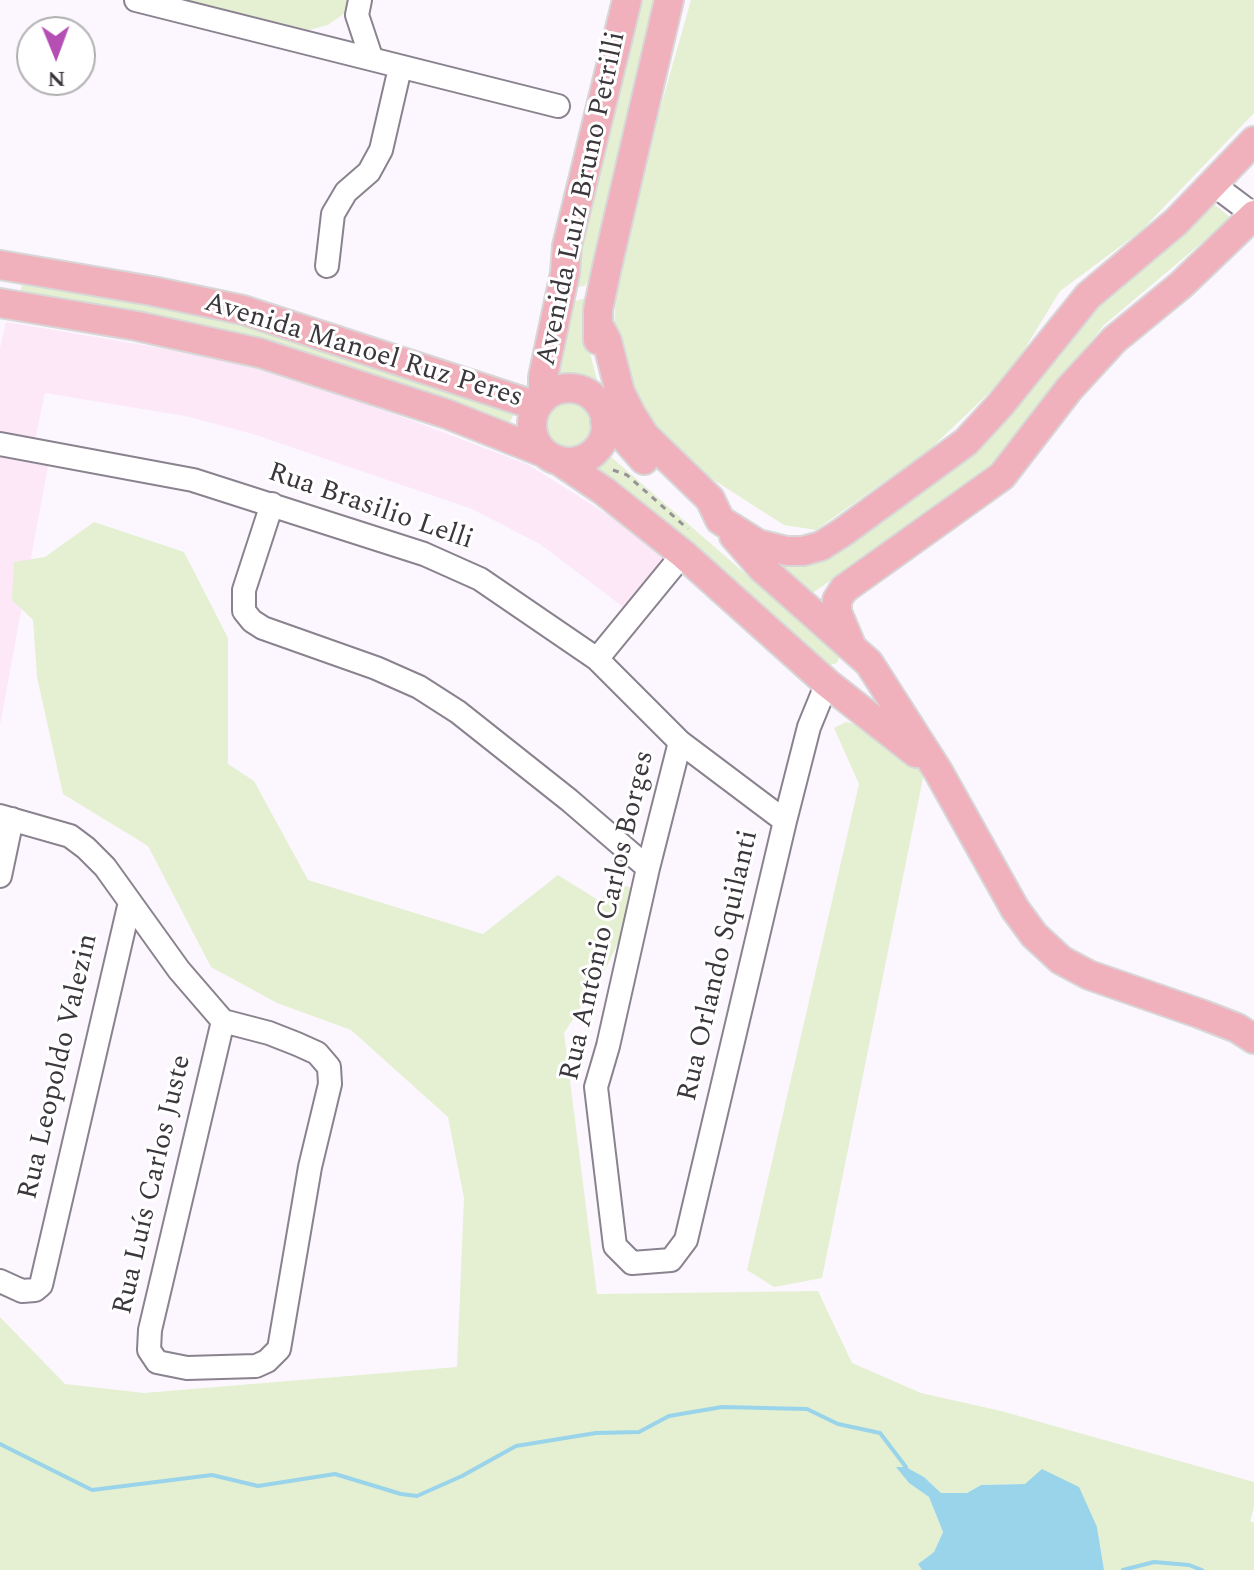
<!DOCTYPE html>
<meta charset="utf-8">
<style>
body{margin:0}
#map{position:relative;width:1254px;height:1570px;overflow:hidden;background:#fcf7fe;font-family:Spectral,serif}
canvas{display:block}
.north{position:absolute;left:16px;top:16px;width:80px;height:80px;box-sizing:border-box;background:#fff;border:2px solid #b1afb1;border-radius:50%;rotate:179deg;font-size:22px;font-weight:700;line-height:32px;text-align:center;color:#3b373c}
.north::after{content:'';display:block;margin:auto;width:28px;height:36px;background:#b54fb4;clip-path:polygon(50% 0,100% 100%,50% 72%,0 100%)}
</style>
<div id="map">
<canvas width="1254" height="1570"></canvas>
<div class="north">N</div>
</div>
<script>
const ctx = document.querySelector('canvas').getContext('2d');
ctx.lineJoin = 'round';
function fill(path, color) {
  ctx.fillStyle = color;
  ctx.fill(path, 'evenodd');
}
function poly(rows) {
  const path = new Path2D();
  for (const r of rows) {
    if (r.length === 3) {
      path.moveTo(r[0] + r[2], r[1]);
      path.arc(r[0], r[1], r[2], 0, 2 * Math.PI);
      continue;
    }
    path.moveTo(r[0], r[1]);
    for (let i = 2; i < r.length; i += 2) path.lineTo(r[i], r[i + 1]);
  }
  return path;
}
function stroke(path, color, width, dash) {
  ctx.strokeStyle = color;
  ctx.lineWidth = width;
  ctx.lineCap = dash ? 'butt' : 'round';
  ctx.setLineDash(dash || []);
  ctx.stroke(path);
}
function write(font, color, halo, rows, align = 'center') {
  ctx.font = font + ' Spectral,serif';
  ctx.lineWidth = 6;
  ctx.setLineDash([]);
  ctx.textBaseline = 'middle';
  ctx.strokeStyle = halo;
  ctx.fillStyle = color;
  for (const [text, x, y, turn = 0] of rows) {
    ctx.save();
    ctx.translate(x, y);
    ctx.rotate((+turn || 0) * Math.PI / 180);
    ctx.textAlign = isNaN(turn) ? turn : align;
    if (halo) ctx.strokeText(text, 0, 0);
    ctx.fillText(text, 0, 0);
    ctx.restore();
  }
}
fill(poly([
 [6,322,221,358,298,380,408,419,529,465,638,534,665,557,623,607,540,544,472,509,253,434,185,416,45,393,35,440,0,432,0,348],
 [0,457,48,466,0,725]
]), '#fce8f7');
fill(poly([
 [188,0,351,0,346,12,328,25,309,30],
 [637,0,658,0,591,276,585,286,576,287,571,280],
 [691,0,1254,0,1254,113,1141,231,1060,291,1010,373,929,450,816,530,784,525,709,477,639,415,614,327,617,280,636,194],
 [1214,204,1231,218,1104,325,996,462,975,482,808,596,757,553,828,554,1095,305],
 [23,278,202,309,517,406,507,429,20,294],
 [565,291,576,301,588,297,590,353,598,384,573,374,548,378],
 [568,425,28],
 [610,456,840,656,837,663,827,666,591,471],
 [94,522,184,552,228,638,228,764,254,781,308,880,483,934,558,875,598,900,622,884,635,890,626,926,606,968,564,1033,597,1294,818,1291,852,1363,921,1393,1001,1411,1254,1482,1254,1507,1250,1521,1254,1523,1254,1570,1104,1570,1097,1527,1025,1484,981,1485,967,1493,941,1493,924,1477,906,1467,897,1467,909,1483,929,1497,943,1532,934,1552,918,1564,922,1570,0,1570,0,1317,65,1384,144,1393,457,1367,464,1198,448,1117,351,1030,277,1003,211,967,148,846,63,794,37,677,33,620,12,600,14,562,45,557],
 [846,722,862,726,924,773,822,1278,774,1287,747,1270,859,784,834,728]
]), '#e4f0d1');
fill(poly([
 [896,1467,906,1467,924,1477,941,1493,967,1493,981,1485,1025,1484,1042,1469,1079,1487,1097,1527,1104,1570,922,1570,918,1564,934,1552,943,1532,929,1497,909,1483]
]), '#99d4eb');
stroke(poly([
 [0,1444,92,1490,212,1475,258,1486,335,1474,401,1494,417,1496,462,1476,516,1446,596,1433,639,1432,669,1416,722,1407,807,1409,838,1424,880,1433,906,1467],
 [1123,1570,1154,1562,1189,1565,1202,1570]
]), '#99d4eb', 4);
const minor = poly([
 [136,0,558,106],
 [360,0,357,15,371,57],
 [1214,185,1254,215],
 [327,266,333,214,346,192,369,172,381,150,400,68],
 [0,444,193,480,424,554,480,579,597,659,680,742,785,821],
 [272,504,244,590,244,611,252,621,263,628,376,668,419,687,458,712,569,800,648,868],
 [597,659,683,554],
 [680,742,648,868,608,1046,596,1087,615,1246,632,1263,671,1260,686,1240,785,821,809,727,827,683],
 [0,816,70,836,86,848,105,867,179,970,223,1021,269,1033,297,1044,317,1053,329,1067,330,1084,310,1167,279,1349,267,1361,256,1366,187,1368,157,1362,149,1350,150,1330,223,1021],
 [0,876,12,819],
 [0,1281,22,1291,35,1290,41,1285,130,902]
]);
const major = poly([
 [0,265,152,291,243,310,537,406],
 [0,303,137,326,260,353,447,414,545,453],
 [598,324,607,341,620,392,631,414,645,436,710,499,720,520,758,544,787,551,803,551,821,546,843,532,966,442,1001,404,1088,296,1176,222,1254,141],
 [598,340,598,310,607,267,669,0],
 [569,425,37],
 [543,398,543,377,565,273,567,246,627,0],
 [605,421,621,434,644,460],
 [558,460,604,491,683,554,827,683,916,753],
 [734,536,762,568,869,663,938,771,1015,909,1034,935,1061,960,1089,975,1201,1014,1237,1028,1254,1039],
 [850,643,837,612,837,600,844,589,1002,476,1069,389,1114,340,1181,285,1254,215]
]);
stroke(minor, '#8a828e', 26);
stroke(major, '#d8d7d8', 32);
stroke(poly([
 [613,470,627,475,688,529]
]), '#969298', 3, [6, 6]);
stroke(minor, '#fff', 22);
stroke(major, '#f1b1bc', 28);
write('28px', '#3b373c', '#fff', [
 ["Avenida Luiz Bruno Petrilli",583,199,-78],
 ["Avenida Manoel Ruz Peres",363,352,17],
 ["Rua Brasilio Lelli",370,508,19],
 ["Rua Antônio Carlos Borges",609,916,-77],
 ["Rua Orlando Squilanti",720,966,-77],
 ["Rua Leopoldo Valezin",60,1067,-77],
 ["Rua Luís Carlos Juste",154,1185,-77]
]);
</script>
